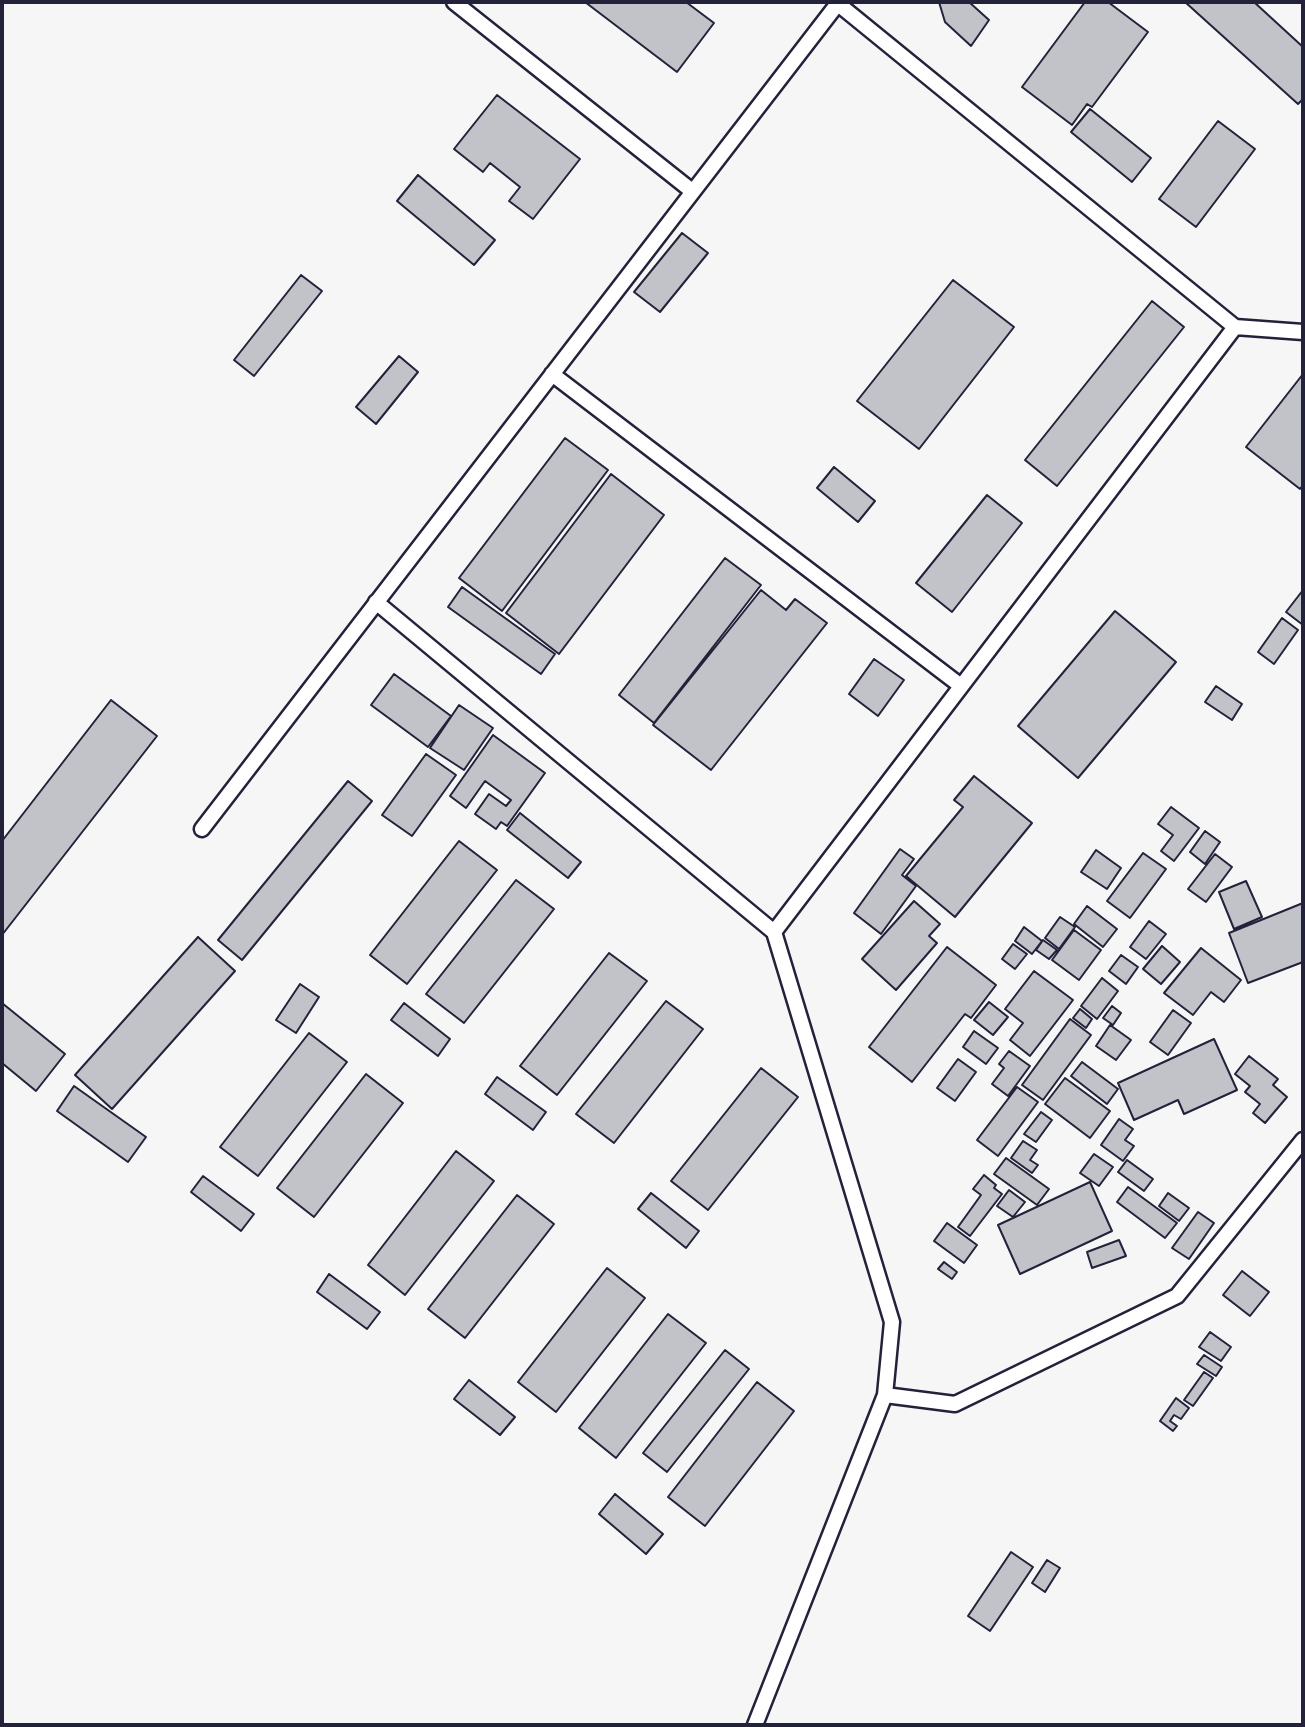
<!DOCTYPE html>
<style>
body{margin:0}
#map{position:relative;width:1305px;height:1727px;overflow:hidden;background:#f6f6f7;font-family:"Playpen Sans",sans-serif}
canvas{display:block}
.frame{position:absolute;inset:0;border:4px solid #22223b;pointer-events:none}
</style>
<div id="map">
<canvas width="1305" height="1727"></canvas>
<div class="frame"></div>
</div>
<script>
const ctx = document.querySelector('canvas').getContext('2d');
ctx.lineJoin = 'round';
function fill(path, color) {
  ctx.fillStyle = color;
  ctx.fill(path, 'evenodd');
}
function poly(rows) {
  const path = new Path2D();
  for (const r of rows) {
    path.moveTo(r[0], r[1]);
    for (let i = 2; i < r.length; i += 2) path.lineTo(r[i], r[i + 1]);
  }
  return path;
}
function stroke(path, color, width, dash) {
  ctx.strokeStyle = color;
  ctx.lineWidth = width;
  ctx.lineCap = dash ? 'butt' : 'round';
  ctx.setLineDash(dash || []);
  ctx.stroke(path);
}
const building = poly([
 [585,2,686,2,714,23,677,72,585,2],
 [939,2,969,2,989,20,971,46,945,22,939,2],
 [1085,2,1108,2,1148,32,1092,107,1087,104,1072,125,1022,87,1085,2],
 [1185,2,1254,2,1303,47,1303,99,1298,104,1185,2],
 [497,95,580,159,533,219,509,201,520,187,490,163,483,172,454,149,497,95],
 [1090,109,1151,158,1132,182,1071,132,1090,109],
 [1218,121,1255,149,1196,227,1159,199,1218,121],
 [418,175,495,240,474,265,397,201,418,175],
 [682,233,708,253,660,312,634,292,682,233],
 [301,275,322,291,254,376,234,360,301,275],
 [953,280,1014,327,919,449,857,401,953,280],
 [1152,301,1184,327,1057,486,1025,460,1152,301],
 [399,356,418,372,376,424,356,407,399,356],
 [1303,374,1303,485,1300,489,1246,447,1303,374],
 [565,438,608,470,502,611,459,578,565,438],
 [834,467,875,501,858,522,817,488,834,467],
 [611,474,664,515,559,654,506,613,611,474],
 [987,495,1022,523,952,612,916,583,987,495],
 [725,558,761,585,654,723,619,695,725,558],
 [462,587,555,654,541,674,448,607,462,587],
 [761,590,786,610,795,599,827,623,711,770,653,725,761,590],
 [1303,590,1303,625,1286,612,1303,590],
 [1115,611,1176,662,1078,778,1018,726,1115,611],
 [1282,618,1298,630,1274,664,1258,652,1282,618],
 [874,659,904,680,878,716,849,694,874,659],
 [394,674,451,716,428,747,371,705,394,674],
 [1216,686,1242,704,1232,720,1205,702,1216,686],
 [111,700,157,736,2,935,2,841,111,700],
 [459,705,493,728,464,770,430,748,459,705],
 [493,735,545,773,507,826,501,822,496,829,475,814,489,794,506,806,511,800,485,781,466,808,450,796,493,735],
 [426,754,456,775,412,836,382,815,426,754],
 [974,776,1032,823,955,917,906,876,963,807,954,800,974,776],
 [348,781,372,801,242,960,218,940,348,781],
 [1171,807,1199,828,1174,861,1161,851,1173,835,1158,824,1171,807],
 [520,813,581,862,568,878,507,830,520,813],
 [1205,831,1220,842,1205,864,1190,852,1205,831],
 [459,841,497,870,407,984,370,955,459,841],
 [900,849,914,859,902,875,916,886,881,934,854,913,900,849],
 [1096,850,1121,868,1107,889,1081,872,1096,850],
 [1143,853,1166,869,1130,918,1107,901,1143,853],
 [1215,854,1232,867,1206,902,1188,889,1215,854],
 [516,880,554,909,464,1023,426,994,516,880],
 [1246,881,1262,917,1234,929,1219,892,1246,881],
 [914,901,940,924,929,936,937,943,896,990,862,959,914,901],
 [1303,903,1303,962,1248,983,1229,933,1303,903],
 [1087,906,1117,929,1103,947,1074,924,1087,906],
 [1060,917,1075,927,1059,949,1045,938,1060,917],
 [1149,921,1166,934,1146,959,1130,947,1149,921],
 [1024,927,1042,941,1032,954,1015,941,1024,927],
 [1074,930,1101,950,1079,980,1052,960,1074,930],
 [198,937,235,971,112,1109,75,1075,198,937],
 [1043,940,1057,950,1049,959,1036,950,1043,940],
 [1013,944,1027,954,1015,969,1002,959,1013,944],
 [1162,946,1180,962,1161,984,1143,969,1162,946],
 [947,947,996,985,971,1018,965,1014,912,1082,869,1047,947,947],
 [1201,948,1241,980,1224,1002,1211,992,1193,1015,1164,993,1201,948],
 [609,953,647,981,557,1095,520,1066,609,953],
 [1121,955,1138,967,1126,984,1109,971,1121,955],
 [1034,971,1073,1000,1030,1056,1010,1040,1023,1023,1005,1009,1034,971],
 [1102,978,1118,991,1097,1019,1081,1006,1102,978],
 [300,984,319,997,296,1033,276,1020,300,984],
 [666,1001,703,1029,614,1143,576,1114,666,1001],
 [989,1002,1008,1017,993,1035,974,1020,989,1002],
 [2,1003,65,1054,36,1091,2,1063,2,1003],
 [404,1003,450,1039,438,1056,391,1020,404,1003],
 [1112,1006,1121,1013,1113,1025,1103,1018,1112,1006],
 [1080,1009,1092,1019,1086,1028,1073,1018,1080,1009],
 [1173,1010,1191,1023,1168,1055,1150,1042,1173,1010],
 [1070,1019,1091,1035,1043,1100,1022,1085,1070,1019],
 [1110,1025,1131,1040,1116,1060,1096,1046,1110,1025],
 [974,1031,998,1048,986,1064,963,1047,974,1031],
 [309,1033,347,1062,258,1176,220,1147,309,1033],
 [1214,1039,1237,1090,1184,1114,1178,1100,1134,1120,1118,1083,1214,1039],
 [1009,1051,1030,1066,1008,1096,992,1084,1004,1068,999,1064,1009,1051],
 [1249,1056,1278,1079,1273,1085,1287,1097,1265,1123,1253,1113,1260,1104,1245,1092,1250,1086,1235,1074,1249,1056],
 [958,1059,976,1072,955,1101,937,1088,958,1059],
 [1082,1062,1118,1089,1107,1104,1071,1076,1082,1062],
 [761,1068,798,1097,708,1210,671,1181,761,1068],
 [366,1074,403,1103,314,1217,277,1188,366,1074],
 [497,1077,546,1112,533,1130,485,1094,497,1077],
 [1065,1078,1110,1111,1090,1138,1045,1104,1065,1078],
 [74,1086,146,1137,128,1162,57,1111,74,1086],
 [1017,1087,1038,1102,998,1156,977,1140,1017,1087],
 [1041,1112,1052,1120,1036,1142,1024,1134,1041,1112],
 [1119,1119,1133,1129,1125,1140,1134,1146,1123,1161,1101,1145,1119,1119],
 [1023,1141,1037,1150,1030,1160,1038,1165,1032,1173,1011,1158,1023,1141],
 [456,1151,494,1181,405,1295,368,1265,456,1151],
 [1094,1154,1113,1167,1099,1186,1080,1173,1094,1154],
 [1006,1158,1049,1189,1037,1205,994,1174,1006,1158],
 [1127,1160,1153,1179,1144,1191,1118,1172,1127,1160],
 [984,1175,996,1185,994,1188,1002,1194,970,1236,958,1227,981,1195,973,1189,984,1175],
 [203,1176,254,1214,241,1231,191,1192,203,1176],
 [1090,1182,1112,1231,1020,1274,998,1225,1090,1182],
 [1128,1187,1177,1223,1165,1238,1117,1202,1128,1187],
 [1009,1190,1025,1202,1013,1217,997,1206,1009,1190],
 [651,1193,699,1231,686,1248,638,1209,651,1193],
 [1168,1193,1189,1208,1179,1221,1159,1206,1168,1193],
 [517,1195,554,1224,465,1338,428,1309,517,1195],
 [1198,1212,1214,1223,1189,1259,1172,1248,1198,1212],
 [947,1223,977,1245,964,1263,934,1241,947,1223],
 [1119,1240,1126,1256,1092,1268,1087,1252,1119,1240],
 [944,1262,957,1272,952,1279,938,1269,944,1262],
 [607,1268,645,1298,556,1412,518,1382,607,1268],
 [1242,1271,1269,1292,1250,1316,1223,1295,1242,1271],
 [329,1274,380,1312,367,1329,317,1292,329,1274],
 [668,1314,706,1343,616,1458,579,1428,668,1314],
 [1210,1332,1231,1347,1221,1361,1199,1347,1210,1332],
 [725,1350,749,1369,667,1472,643,1453,725,1350],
 [1204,1355,1222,1367,1216,1376,1197,1364,1204,1355],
 [1204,1372,1213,1378,1193,1406,1184,1400,1204,1372],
 [469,1380,515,1417,500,1435,454,1399,469,1380],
 [757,1382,794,1411,705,1526,668,1497,757,1382],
 [1176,1398,1189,1408,1181,1419,1174,1415,1170,1421,1177,1426,1173,1431,1160,1421,1176,1398],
 [615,1494,663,1534,646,1554,599,1514,615,1494],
 [1011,1552,1033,1567,990,1631,968,1616,1011,1552],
 [1047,1560,1060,1568,1045,1592,1032,1583,1047,1560]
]);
fill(building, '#c2c2c9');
stroke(building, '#22223b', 2);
const lane = poly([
 [454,2,692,191],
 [837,3,1235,327,1303,332],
 [552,374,961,686],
 [376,602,774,932,892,1322,885,1395,755,1725],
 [202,829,839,2],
 [774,932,1235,327],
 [885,1395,955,1404,1177,1296,1303,1140]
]);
stroke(lane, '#22223b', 19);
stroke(lane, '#fff', 14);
</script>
